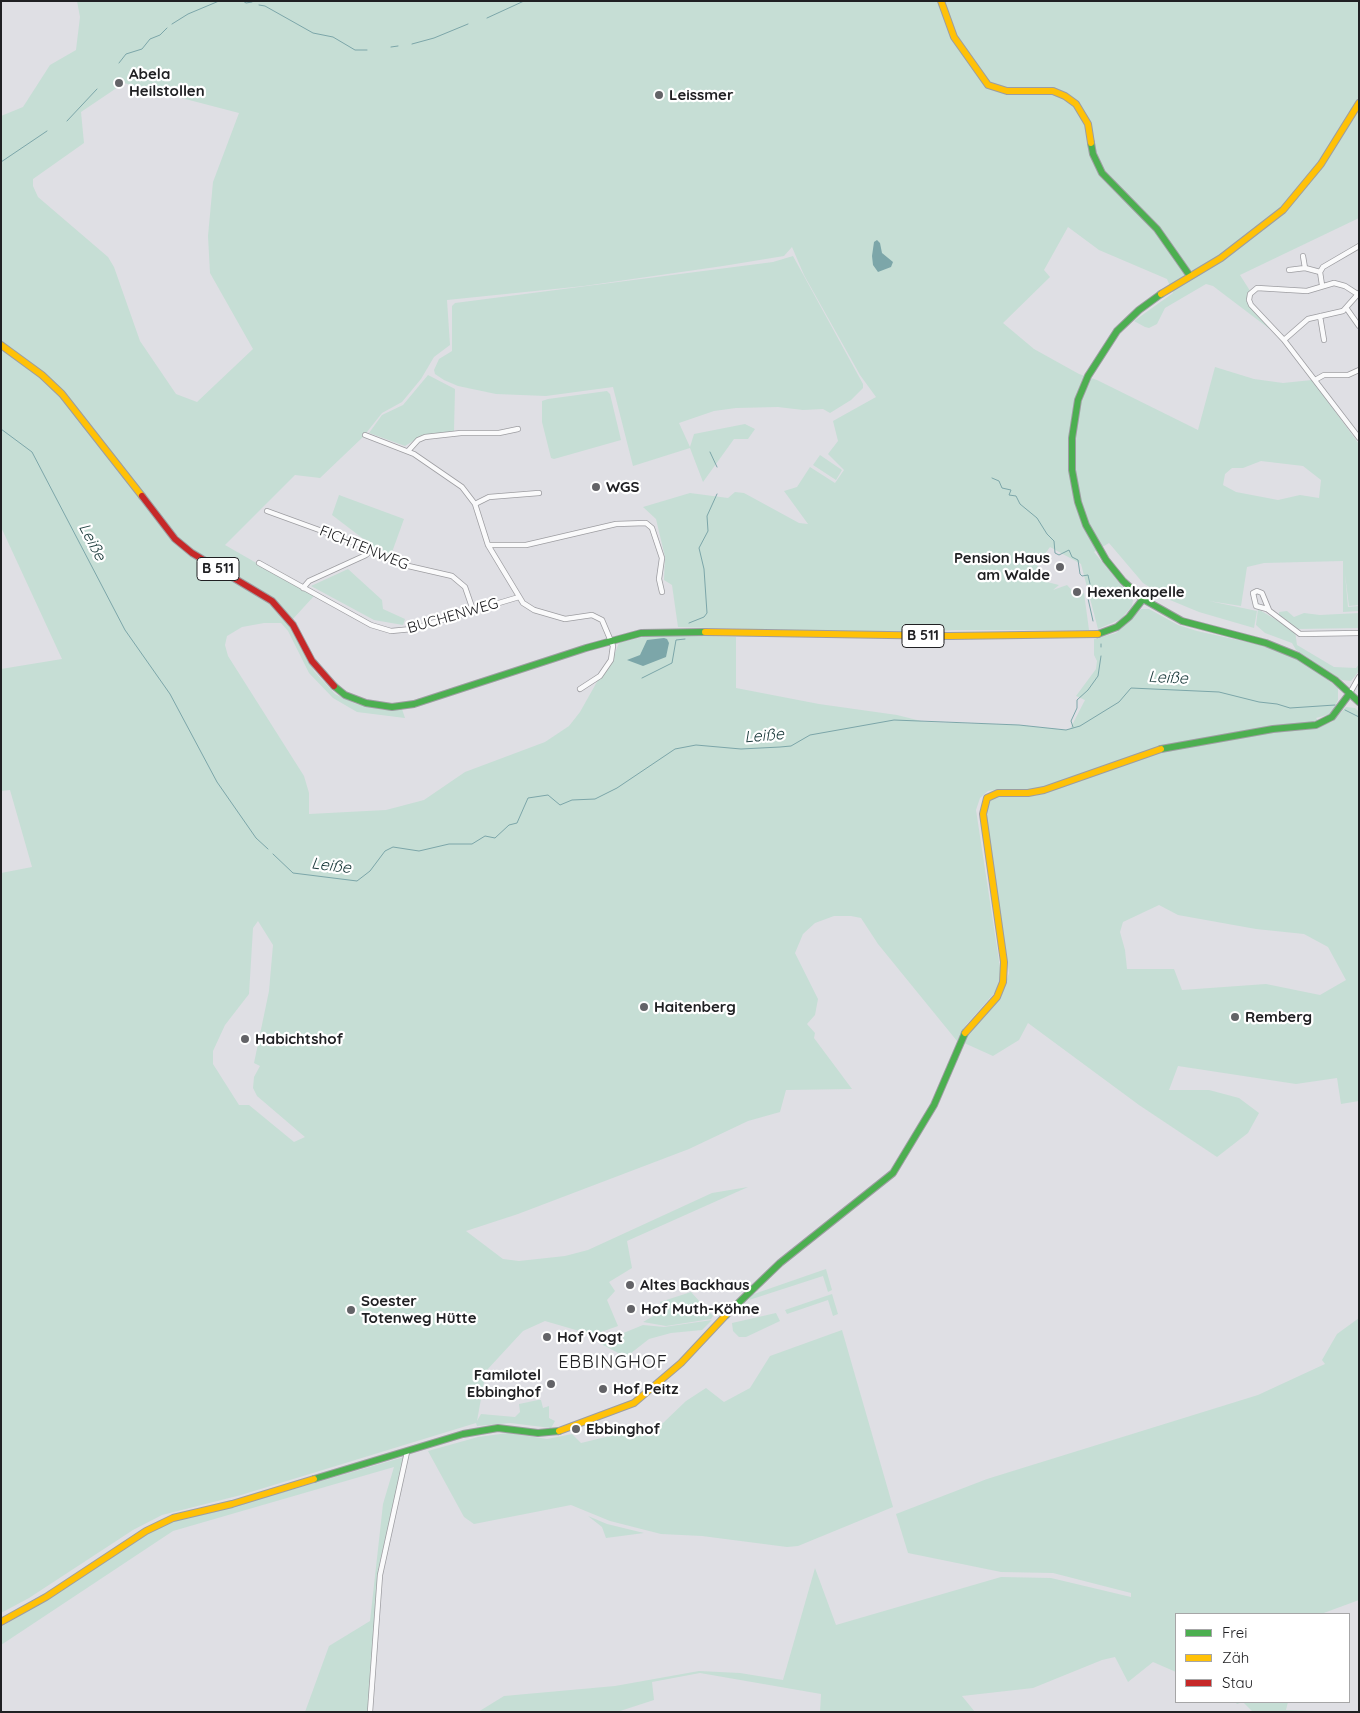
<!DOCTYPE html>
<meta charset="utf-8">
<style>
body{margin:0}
#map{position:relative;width:1360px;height:1713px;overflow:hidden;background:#dfdfe4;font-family:Quicksand,sans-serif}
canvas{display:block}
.frame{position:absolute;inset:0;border:2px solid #202023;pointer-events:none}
.legend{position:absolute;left:1175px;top:1613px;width:175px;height:90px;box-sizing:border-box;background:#fff;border:1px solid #a6a6a7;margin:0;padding:6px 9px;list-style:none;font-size:15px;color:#202023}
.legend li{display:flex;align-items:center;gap:10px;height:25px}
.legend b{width:25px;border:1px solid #a6a6a7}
</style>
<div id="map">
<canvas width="1360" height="1713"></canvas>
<div class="frame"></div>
<ul class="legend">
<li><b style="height:6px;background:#4caf50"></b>Frei</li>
<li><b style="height:6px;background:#ffc107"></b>Zäh</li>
<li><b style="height:6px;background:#c62828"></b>Stau</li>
</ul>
</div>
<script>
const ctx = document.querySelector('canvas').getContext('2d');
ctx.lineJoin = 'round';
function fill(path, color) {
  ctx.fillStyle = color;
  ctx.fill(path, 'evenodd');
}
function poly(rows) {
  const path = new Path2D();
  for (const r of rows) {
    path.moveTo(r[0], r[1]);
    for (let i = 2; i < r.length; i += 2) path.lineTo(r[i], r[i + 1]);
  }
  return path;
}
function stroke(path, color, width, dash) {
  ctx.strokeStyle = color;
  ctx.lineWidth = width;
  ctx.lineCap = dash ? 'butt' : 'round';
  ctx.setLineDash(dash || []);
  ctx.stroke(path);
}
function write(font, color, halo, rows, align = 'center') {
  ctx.font = font + ' Quicksand,sans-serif';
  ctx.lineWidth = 4.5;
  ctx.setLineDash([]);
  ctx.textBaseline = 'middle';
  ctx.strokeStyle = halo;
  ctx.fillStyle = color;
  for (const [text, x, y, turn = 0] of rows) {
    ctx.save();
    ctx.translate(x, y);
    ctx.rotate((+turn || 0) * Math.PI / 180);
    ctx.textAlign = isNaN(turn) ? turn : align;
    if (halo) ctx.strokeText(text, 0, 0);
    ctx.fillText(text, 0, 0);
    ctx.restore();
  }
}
fill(poly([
 [77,1,1359,1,1359,218,1240,275,1252,294,1250,307,1271,330,1213,286,1206,284,1165,308,1157,324,1149,328,1145,327,1134,321,1173,293,1167,279,1099,250,1068,227,1044,270,1050,277,1003,323,1034,349,1079,374,1097,380,1198,430,1215,367,1254,379,1283,383,1312,380,1359,444,1359,605,1349,606,1345,574,1348,607,1359,606,1359,611,1343,612,1343,561,1264,563,1247,567,1241,606,1209,601,1257,611,1254,628,1199,612,1170,600,1143,583,1109,543,1094,552,1133,600,1132,606,1121,619,1098,629,1081,564,1050,547,1037,565,1047,582,1059,585,1053,590,1067,585,1077,596,1084,593,1089,630,955,630,889,633,678,627,672,585,664,580,665,557,656,519,643,507,690,493,728,498,735,492,744,493,799,523,808,524,784,491,797,487,810,467,835,483,844,470,828,454,838,441,833,421,876,397,860,375,804,275,792,247,784,256,723,266,584,286,447,300,450,345,434,357,421,379,402,402,382,413,363,437,320,478,295,475,225,545,314,596,292,620,314,671,335,694,356,704,383,710,402,709,405,718,357,712,333,698,309,673,288,631,281,623,264,623,242,627,227,636,225,645,228,656,304,776,309,793,309,814,386,810,424,800,465,772,545,742,569,726,580,712,607,664,610,665,619,643,655,634,736,637,736,688,819,704,897,715,925,722,1019,725,1066,730,1070,729,1085,700,1076,696,1096,669,1097,661,1094,655,1094,639,1116,633,1141,609,1149,609,1178,625,1197,631,1265,646,1287,654,1312,668,1338,688,1338,700,1331,714,1316,718,1322,725,1332,722,1346,707,1355,708,1359,712,1359,1101,1341,1104,1337,1078,1296,1084,1178,1066,1169,1090,1209,1090,1239,1098,1259,1113,1248,1133,1217,1157,1139,1105,1028,1023,1019,1040,993,1056,962,1042,972,1024,1001,997,1009,973,984,813,989,798,997,795,1034,796,1050,791,1000,789,988,791,980,798,976,810,1001,974,996,991,966,1025,957,1041,878,944,861,918,851,916,834,916,815,923,803,934,795,953,818,999,815,1015,807,1024,815,1033,814,1038,852,1089,786,1090,780,1112,748,1121,689,1149,518,1214,466,1231,503,1259,519,1261,565,1256,588,1250,712,1193,748,1187,627,1241,632,1268,609,1282,615,1291,607,1300,618,1326,593,1335,545,1321,523,1331,486,1371,477,1421,481,1414,515,1417,520,1412,519,1404,538,1400,541,1400,543,1408,549,1406,549,1418,555,1421,551,1428,510,1423,477,1426,476,1423,241,1495,162,1515,133,1530,29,1598,1,1613,1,873,32,867,10,790,1,791,1,669,62,659,1,527,1,116,23,107,50,65,76,50,80,17],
 [124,83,239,113,213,182,208,236,210,273,253,349,197,402,176,394,140,341,114,267,108,257,38,197,33,186,33,179,84,143,81,112],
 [1261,461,1303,466,1321,480,1319,498,1300,495,1278,500,1236,492,1223,485,1225,474,1232,468,1243,468],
 [1159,905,1178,915,1256,929,1304,934,1328,947,1346,980,1320,995,1266,984,1182,990,1174,969,1127,969,1125,950,1120,932,1123,922],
 [258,921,273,945,269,991,254,1063,260,1066,254,1077,253,1088,257,1096,305,1137,294,1142,249,1105,239,1105,213,1064,213,1051,225,1025,249,994,253,928],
 [793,256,863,384,863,388,851,400,830,413,823,409,803,410,778,407,736,408,714,411,679,423,690,447,694,434,745,424,755,429,748,439,734,439,703,482,690,448,633,466,613,387,546,396,496,394,458,386,444,380,435,374,434,370,439,359,452,351,452,306,455,303,773,262],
 [428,375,455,389,454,431,421,436,405,446,369,433,382,415,403,405],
 [607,391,610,394,621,440,554,459,551,458,542,422,542,401,548,399],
 [820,455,842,470,836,480,813,465],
 [339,495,404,519,391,555,374,547,332,515],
 [348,569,382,600,383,609,405,619,403,625,374,620,311,586],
 [1258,609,1295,631,1297,645,1334,667,1356,668,1359,664,1359,671,1351,681,1342,680,1296,650,1292,643,1265,633,1256,625],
 [1287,611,1294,617,1304,613,1320,615,1359,613,1359,628,1297,629,1279,615,1279,612],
 [826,1269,832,1290,828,1292,823,1276,749,1300,751,1295],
 [691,1292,713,1316,711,1319,666,1326,643,1322,664,1310,660,1302],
 [832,1294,838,1314,833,1316,828,1300,787,1314,785,1310],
 [776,1313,780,1321,746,1337,739,1337,733,1331,732,1323],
 [1359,1318,1359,1600,1321,1614,1176,1614,1176,1672,1153,1662,1128,1682,1115,1657,1102,1660,1033,1688,962,1696,975,1712,820,1712,821,1694,700,1673,652,1682,654,1700,617,1712,478,1712,504,1696,615,1686,699,1671,740,1673,783,1680,815,1568,836,1625,1001,1577,1051,1578,1131,1597,1131,1593,1053,1573,1001,1572,908,1553,896,1514,987,1479,1258,1395,1325,1364,1322,1360,1337,1334],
 [712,1320,702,1330,671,1333,649,1339,626,1357,599,1343,643,1325,664,1327],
 [842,1330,893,1507,798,1546,787,1547,702,1536,661,1534,610,1521,571,1505,474,1524,464,1517,428,1451,478,1437,508,1433,547,1439,572,1434,581,1443,663,1423,686,1401,706,1388,724,1402,750,1388,770,1356],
 [404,1457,378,1570,368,1712,305,1712,329,1646,370,1621,383,1504,394,1467,173,1531,1,1645,1,1627,50,1598,147,1534,170,1522,218,1511],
 [588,1516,607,1524,644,1533,606,1538,602,1527],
 [1235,1702,1288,1702,1286,1710,1346,1712,1253,1712,1243,1702,1237,1704]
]), '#c6ded5');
fill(poly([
 [877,240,880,243,882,253,893,262,891,267,878,272,873,265,872,256,874,242],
 [664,638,667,639,669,643,666,657,643,666,627,660,640,655,647,640]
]), '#7ca6a9');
stroke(poly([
 [243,1,246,3,252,2],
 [259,5,265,6,313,33,333,37,355,50,367,50],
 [487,18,524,1],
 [172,24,188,14,219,1],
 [412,44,434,38,468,24],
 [391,47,398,46],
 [119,63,126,54,142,49,150,39,160,35,167,28],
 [67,121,97,89],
 [1,162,47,131],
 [1,429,32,452,125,630,170,694,217,782,256,838,268,849],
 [710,452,717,467],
 [992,478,999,481,1002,488,1011,490,1009,495,1016,496,1020,504,1037,518,1047,534,1054,541,1055,553,1059,555,1069,550,1072,557,1078,560,1080,574,1082,576,1088,575,1090,584],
 [1088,588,1087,594,1093,621],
 [689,623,704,617,707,613,704,569,699,548,708,531,707,516,717,494],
 [1101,644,1101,647],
 [642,678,672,663,676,640,685,639],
 [1345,710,1359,717],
 [1073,727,1071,721,1077,708,1077,700,1088,690,1098,676,1101,656],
 [273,854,293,873,357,881,370,871,385,851,393,847,419,851,449,844,472,844,485,836,495,838,509,825,517,823,528,798,548,795,560,805,572,800,595,799,617,788,675,749,696,745,741,749,780,747,791,746,810,735,894,720,1019,725,1066,730,1080,726,1119,702,1131,688,1219,692,1259,702,1277,704,1290,708,1335,705]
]), '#7ca6a9', 1);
const street = poly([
 [1303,256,1305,268],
 [1289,270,1305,268,1320,272],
 [1322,285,1320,272,1323,267,1359,246],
 [1359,295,1345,286,1334,283,1307,291,1257,288,1250,294,1249,300,1251,305,1284,340,1359,438],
 [1347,309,1359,326],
 [1320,316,1324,340],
 [1284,340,1308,319,1343,311,1359,293],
 [1315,380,1324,375,1348,375,1359,370],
 [365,435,414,454,462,487,475,504,488,545,523,603,534,610,565,619,592,615,602,620,613,646,611,660,600,676,580,689],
 [408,451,418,440,425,437,461,433,499,433,518,429],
 [475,504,489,497,539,493],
 [267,511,355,543,404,565,452,576,465,587,473,610],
 [488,545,526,545,616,524,646,523,652,528,662,558,659,579,662,592],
 [259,563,371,625,391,631,412,629,519,597],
 [303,588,309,581,366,555,371,550],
 [1269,610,1262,593,1257,591,1253,593,1256,606,1267,609,1300,634,1359,633],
 [1350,693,1359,677],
 [370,1712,380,1575,407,1452]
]);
const fast = poly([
 [1091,143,1093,154,1102,173,1157,229,1190,276],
 [1143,599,1123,581,1106,560,1086,525,1078,502,1072,470,1072,438,1078,400,1088,376,1117,331,1139,310,1161,294],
 [1098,634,1117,627,1129,617,1143,599,1182,621,1266,643,1298,656,1335,680,1359,702],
 [334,686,345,695,366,703,392,707,414,704,586,648,641,633,705,632],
 [1161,749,1273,729,1316,725,1332,717,1350,693],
 [726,1315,780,1263,893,1173,934,1105,965,1033],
 [314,1479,463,1434,498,1428,538,1433,559,1431]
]);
const slow = poly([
 [941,1,954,37,988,85,1007,91,1053,91,1065,96,1076,104,1088,124,1091,143],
 [1161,294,1221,258,1283,210,1321,164,1359,103],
 [1,345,42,375,62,394,142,496],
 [705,632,949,636,1098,634],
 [965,1033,997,997,1003,982,1004,962,983,814,987,798,998,793,1028,793,1044,790,1161,749],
 [559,1431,634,1403,681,1363,726,1315],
 [1,1622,46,1597,146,1531,173,1518,232,1504,314,1479]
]);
const jam = poly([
 [142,496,175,539,192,553,272,601,293,625,312,661,334,686]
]);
stroke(street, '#9d9da1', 6);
stroke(fast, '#9d9da1', 8);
stroke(slow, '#9d9da1', 8);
stroke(jam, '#9d9da1', 8);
stroke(street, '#fafafb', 4.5);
stroke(fast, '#4caf50', 6);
stroke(slow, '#ffc107', 6);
stroke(jam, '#c62828', 6);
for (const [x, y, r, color] of [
 [119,83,5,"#636367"],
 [659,95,5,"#636367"],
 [596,487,5,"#636367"],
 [1060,567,5,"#636367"],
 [1077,592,5,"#636367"],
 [644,1007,5,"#636367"],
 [1235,1017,5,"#636367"],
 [245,1039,5,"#636367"],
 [630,1285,5,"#636367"],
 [631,1309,5,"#636367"],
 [351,1310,5,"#636367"],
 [547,1337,5,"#636367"],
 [551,1384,5,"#636367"],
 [603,1389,5,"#636367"],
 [576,1429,5,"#636367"]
]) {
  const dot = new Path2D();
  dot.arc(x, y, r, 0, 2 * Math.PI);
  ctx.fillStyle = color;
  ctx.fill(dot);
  stroke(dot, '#fff', 2);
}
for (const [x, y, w] of [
 [218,569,42],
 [923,636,42]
]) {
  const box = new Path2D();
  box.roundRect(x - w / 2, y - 11.5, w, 23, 4);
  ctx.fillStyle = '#fff';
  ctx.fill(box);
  stroke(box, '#202023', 1);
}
write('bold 14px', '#202023', null, [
 ["B 511",218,569],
 ["B 511",923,636]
]);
write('bold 15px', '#202023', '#fff', [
 ["Abela",129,74],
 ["Heilstollen",129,91],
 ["Leissmer",669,95],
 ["WGS",606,487],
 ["Pension Haus",1050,558,"right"],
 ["am Walde",1050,575,"right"],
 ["Hexenkapelle",1087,592],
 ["Haitenberg",654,1007],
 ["Remberg",1245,1017],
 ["Habichtshof",255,1039],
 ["Altes Backhaus",640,1285],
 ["Soester",361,1301],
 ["Totenweg Hütte",361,1318],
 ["Hof Muth-Köhne",641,1309],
 ["Hof Vogt",557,1337],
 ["Familotel",541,1375,"right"],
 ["Ebbinghof",541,1392,"right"],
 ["Hof Peitz",613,1389],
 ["Ebbinghof",586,1429]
], 'left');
write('15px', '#202023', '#fff', [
 ["FICHTENWEG",364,548,22],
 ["BUCHENWEG",453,616,-16]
]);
write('italic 16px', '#173738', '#fff', [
 ["Leiße",92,542,62],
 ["Leiße",1168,678,3],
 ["Leiße",764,736,-5],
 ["Leiße",331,866,7]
]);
ctx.letterSpacing = '1px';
write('18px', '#202023', '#fff', [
 ["EBBINGHOF",613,1363]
]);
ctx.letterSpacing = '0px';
</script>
